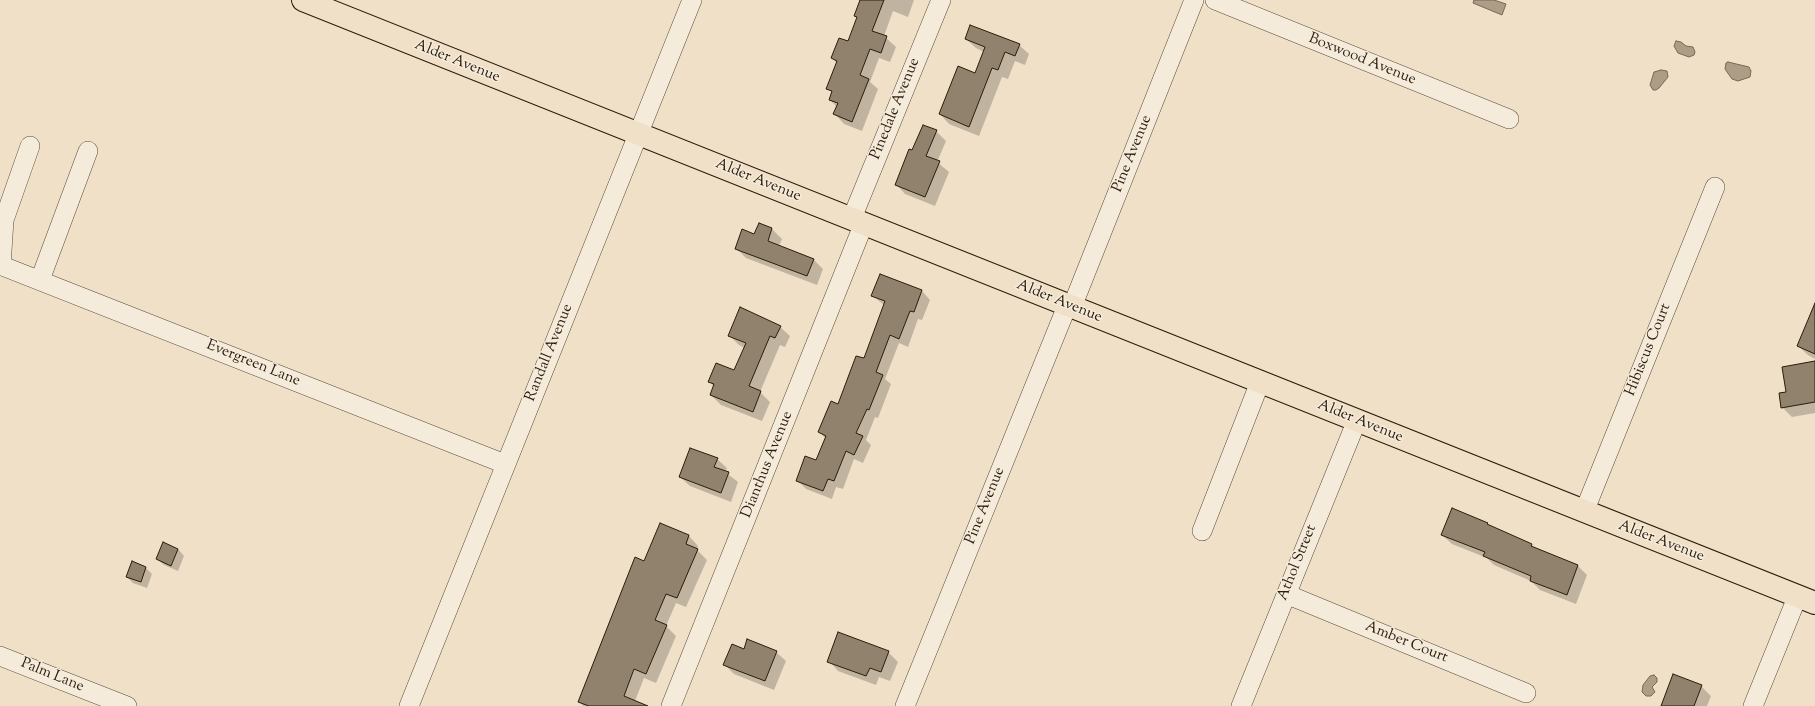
<!DOCTYPE html>
<style>
body{margin:0}
canvas{display:block;background:#f0e0c7}
</style>
<canvas width="1815" height="706"></canvas>
<script>
const ctx = document.querySelector('canvas').getContext('2d');
ctx.lineJoin = 'round';
function fill(path, color) {
  ctx.fillStyle = color;
  ctx.fill(path, 'evenodd');
}
function poly(rows) {
  const path = new Path2D();
  for (const r of rows) {
    path.moveTo(r[0], r[1]);
    for (let i = 2; i < r.length; i += 2) path.lineTo(r[i], r[i + 1]);
  }
  return path;
}
function stroke(path, color, width, dash) {
  ctx.strokeStyle = color;
  ctx.lineWidth = width;
  ctx.lineCap = dash ? 'butt' : 'round';
  ctx.setLineDash(dash || []);
  ctx.stroke(path);
}
function write(font, color, halo, rows, align = 'center') {
  ctx.font = font + ' "Sorts Mill Goudy",serif';
  ctx.lineWidth = 3;
  ctx.setLineDash([]);
  ctx.textBaseline = 'middle';
  ctx.strokeStyle = halo;
  ctx.fillStyle = color;
  for (const [text, x, y, turn = 0] of rows) {
    ctx.save();
    ctx.translate(x, y);
    ctx.rotate((+turn || 0) * Math.PI / 180);
    ctx.textAlign = isNaN(turn) ? turn : align;
    if (halo) ctx.strokeText(text, 0, 0);
    ctx.fillText(text, 0, 0);
    ctx.restore();
  }
}
const water = poly([
 [1474,0,1494,0,1506,4,1502,15,1473,3,1474,0],
 [1676,41,1681,42,1686,46,1693,47,1695,52,1694,55,1689,57,1678,53,1674,46,1676,41],
 [1728,62,1749,67,1751,71,1750,77,1738,81,1732,79,1725,69,1726,63,1728,62],
 [1661,70,1667,71,1668,77,1659,88,1656,90,1653,90,1650,85,1654,72,1661,70],
 [1654,675,1657,678,1657,682,1652,687,1655,692,1651,696,1646,696,1642,692,1643,685,1650,676,1654,675]
]);
fill(water, '#ad9d87');
stroke(water, '#796955', 1);
fill(poly([
 [861,0,914,0,908,17,893,11,884,36,896,47,890,62,879,58,870,82,878,89,862,131,844,124,835,114,837,107,830,100,832,93,828,88,837,63,832,58,849,42,858,19,855,16],
 [966,39,1019,45,1029,54,1025,65,1015,61,1008,79,1002,77,979,136,949,124,940,114,976,74,984,52,976,48],
 [936,131,946,141,937,162,949,172,935,206,905,194,896,184,913,152],
 [759,224,772,229,782,239,779,246,813,259,823,269,817,285,746,258,736,248,755,235],
 [922,291,930,300,922,320,918,319,908,347,899,343,885,379,891,384,878,418,875,417,866,440,871,445,863,463,854,459,843,489,836,487,832,499,806,489,797,480,816,461,826,439,819,431,838,406,864,360,885,306,873,296],
 [1815,311,1815,359,1808,355,1798,346],
 [780,327,790,336,785,347,780,345,760,392,770,402,762,421,721,405,711,395,714,387,710,382,735,371,745,348,739,345,729,335],
 [1815,364,1815,413,1792,417,1782,407,1787,392],
 [717,459,727,468,725,472,738,482,731,502,690,486,680,477],
 [661,524,689,536,698,546,697,550,707,560,686,607,676,603,666,626,676,636,656,683,644,678,635,701,641,706,583,706,579,701,645,562],
 [1487,524,1491,527,1531,544,1537,550,1578,566,1587,575,1576,604,1540,590,1531,581,1494,565,1487,558,1452,544,1442,535],
 [178,549,184,556,178,571,164,565,157,559],
 [132,563,146,568,152,574,147,588,133,583,127,577],
 [745,650,776,652,786,661,774,690,734,674,725,665],
 [888,652,898,662,890,681,879,677,876,685,838,671,829,661],
 [1701,686,1711,696,1707,706,1662,706]
]), '#0003');
const building = poly([
 [860,0,884,0,872,31,887,36,881,53,870,49,860,75,869,79,852,122,833,114,838,103,829,100,832,91,826,89,837,61,831,58,839,38,848,41,857,17,854,16,860,0],
 [970,25,1020,44,1015,56,1005,52,998,70,992,68,969,127,939,114,958,66,975,73,985,47,965,39,970,25],
 [923,125,937,130,926,156,940,161,925,197,895,185,909,149,912,150,923,125],
 [759,223,772,228,768,241,814,259,807,276,735,249,742,229,754,234,759,223],
 [880,274,922,290,914,312,910,311,899,339,890,335,876,372,883,375,869,410,867,409,856,433,863,436,854,455,846,451,834,481,828,479,823,491,796,481,805,456,816,460,826,436,818,432,831,401,838,404,856,356,864,358,885,301,871,296,880,274],
 [1815,303,1815,354,1797,346,1815,303],
 [740,307,781,326,775,338,770,336,749,386,761,391,753,412,710,395,714,384,708,382,716,363,734,370,746,343,728,336,740,307],
 [1815,361,1815,402,1781,408,1779,393,1786,392,1782,367,1815,361],
 [690,448,718,458,714,467,729,472,721,493,679,477,690,448],
 [1452,508,1488,523,1487,524,1532,544,1531,546,1578,565,1567,595,1530,581,1531,576,1483,556,1485,552,1441,535,1452,508],
 [660,523,689,535,686,544,698,549,677,598,666,594,655,620,667,625,646,674,634,669,624,696,648,706,589,706,578,702,635,557,644,561,660,523],
 [163,542,178,549,171,566,156,559,163,542],
 [132,561,146,567,141,582,126,577,132,561],
 [838,632,889,651,881,672,870,668,866,676,827,662,838,632],
 [747,639,777,651,765,681,723,665,732,644,744,649,747,639],
 [1673,674,1702,685,1694,706,1661,706,1673,674]
]);
fill(building, '#91826d');
stroke(building, '#2b1c0b', 1);
const minor = poly([
 [1215,0,1509,119],
 [852,218,941,0],
 [0,265,505,464],
 [1,266,4,220,30,146],
 [40,280,88,151],
 [1072,307,1194,0],
 [1584,512,1715,187],
 [1202,531,1260,382],
 [1286,594,1526,693],
 [0,656,127,706],
 [409,706,692,0],
 [671,706,864,223],
 [905,706,1067,306],
 [1241,706,1357,420],
 [1753,706,1798,595]
]);
const major = poly([
 [303,0,1815,603]
]);
stroke(minor, '#5c4d3a', 20);
stroke(major, '#2b1c0b', 24);
stroke(minor, '#f5ebdb', 19);
stroke(major, '#f0e0c7', 22);
write('15px', '#2b1c0b', '#f5ebdb', [
 ["Boxwood Avenue",1362,60,22],
 ["Alder Avenue",457,62,22],
 ["Pinedale Avenue",896,109,-68],
 ["Pine Avenue",1133,154,-68],
 ["Alder Avenue",758,181,22],
 ["Alder Avenue",1059,302,22],
 ["Hibiscus Court",1649,350,-68],
 ["Randall Avenue",550,353,-68],
 ["Evergreen Lane",253,364,22],
 ["Alder Avenue",1360,422,22],
 ["Dianthus Avenue",768,465,-68],
 ["Pine Avenue",986,506,-68],
 ["Alder Avenue",1661,542,21],
 ["Athol Street",1298,563,-68],
 ["Amber Court",1406,643,22],
 ["Palm Lane",52,676,22]
]);
</script>
